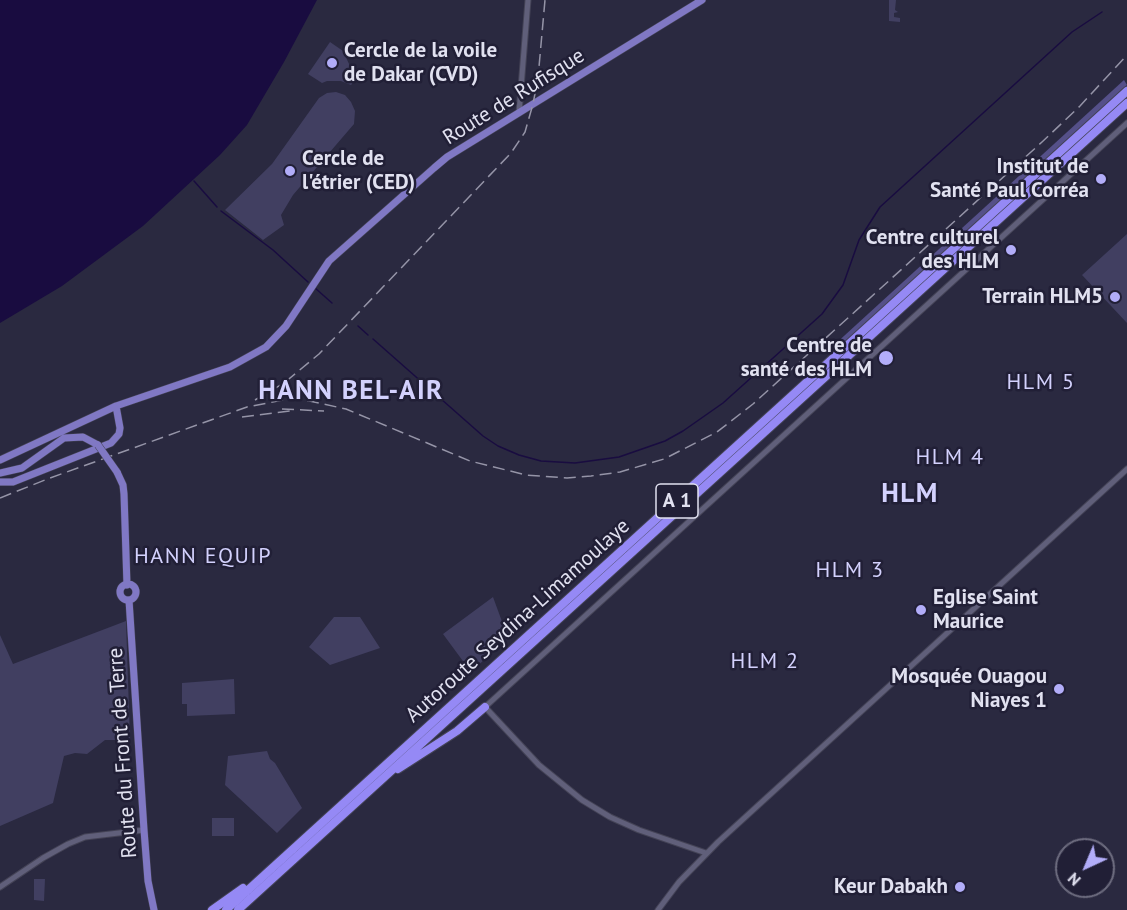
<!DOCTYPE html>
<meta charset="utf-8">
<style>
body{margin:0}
#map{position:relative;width:1127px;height:910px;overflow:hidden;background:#2a2940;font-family:"PT Sans",sans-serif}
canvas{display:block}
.north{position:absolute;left:1055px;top:838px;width:60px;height:60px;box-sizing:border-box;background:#211f36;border:2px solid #6e6d80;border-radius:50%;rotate:224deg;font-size:16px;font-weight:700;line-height:24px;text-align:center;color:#e1e1f0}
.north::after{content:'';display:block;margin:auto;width:21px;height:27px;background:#b2adf9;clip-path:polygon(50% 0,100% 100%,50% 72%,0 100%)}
</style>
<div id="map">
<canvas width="1127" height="910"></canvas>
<div class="north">N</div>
</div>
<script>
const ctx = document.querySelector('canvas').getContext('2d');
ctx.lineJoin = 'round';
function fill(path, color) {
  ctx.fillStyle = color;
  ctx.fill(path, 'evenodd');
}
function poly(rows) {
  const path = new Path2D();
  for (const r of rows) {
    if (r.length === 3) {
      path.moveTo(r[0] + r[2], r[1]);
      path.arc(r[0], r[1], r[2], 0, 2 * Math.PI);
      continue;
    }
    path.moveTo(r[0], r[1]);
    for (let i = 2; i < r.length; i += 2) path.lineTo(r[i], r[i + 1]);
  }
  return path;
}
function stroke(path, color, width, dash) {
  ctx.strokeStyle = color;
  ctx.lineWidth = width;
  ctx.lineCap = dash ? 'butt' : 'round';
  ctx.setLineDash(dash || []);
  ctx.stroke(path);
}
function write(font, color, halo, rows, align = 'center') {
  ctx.font = font + ' "PT Sans",sans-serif';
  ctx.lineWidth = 5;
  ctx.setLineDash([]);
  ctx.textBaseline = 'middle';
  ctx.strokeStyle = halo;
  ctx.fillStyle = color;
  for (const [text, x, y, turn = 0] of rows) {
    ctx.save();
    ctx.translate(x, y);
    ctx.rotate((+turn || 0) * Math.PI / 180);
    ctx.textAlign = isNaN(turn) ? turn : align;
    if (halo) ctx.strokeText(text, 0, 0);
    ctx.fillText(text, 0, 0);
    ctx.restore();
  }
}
fill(poly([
 [889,0,896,0,895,10,898,12,894,13,894,17,900,18,900,22,889,21],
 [330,42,343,51,356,79,351,85,341,81,327,81,322,83,308,74],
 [336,92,345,95,351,102,355,111,354,124,293,195,281,215,284,225,263,240,225,210,272,164,319,98,327,93],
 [1127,234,1127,323,1082,275],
 [493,597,504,627,512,634,471,672,443,634],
 [334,617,360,617,380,648,330,665,309,647],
 [126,621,130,740,105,740,87,754,75,753,64,756,53,803,0,826,0,635,13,664],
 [234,679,235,714,187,716,187,704,182,704,182,683],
 [267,751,270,759,275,763,302,808,277,833,225,785,228,756],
 [212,818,234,818,234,836,212,836],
 [34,879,45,879,44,901,34,900]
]), '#413f61');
fill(poly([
 [1124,80,1127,85,837,350,833,346]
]), '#555089');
fill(poly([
 [0,0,317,0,284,62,247,125,220,155,143,226,62,286,0,323]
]), '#190c40');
stroke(poly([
 [194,181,217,207],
 [221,211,273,250,308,282],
 [315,288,332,303],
 [358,326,368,335],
 [373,339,483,436,498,446,519,455,541,461,575,463,619,457,665,441,683,431,723,403,822,314,843,285,859,240,880,207,1072,32,1102,12]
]), '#190c40', 1.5);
const minor = poly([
 [519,113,528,0],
 [706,853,639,830,610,817,582,800,539,765,485,707,1127,123],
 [0,887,43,858,68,844,85,837,144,830],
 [658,910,679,882,718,842,1127,469]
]);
const major = poly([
 [0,460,116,406,230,367,266,347,286,326,329,261,434,168,447,157,702,0],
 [117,472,123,485,124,494,127,585],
 [0,473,22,468,64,438,83,437,98,445],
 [0,482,13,482,111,443,119,434,120,428,116,406],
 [128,592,8],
 [129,600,144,830,148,881,154,910]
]);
const highway = poly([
 [398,769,457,731,485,707],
 [212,910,243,888],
 [226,910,1127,91],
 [238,910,1127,103]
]);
stroke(minor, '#444356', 7);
stroke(major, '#444356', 8);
stroke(highway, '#444356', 10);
stroke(minor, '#605f7a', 5);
stroke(major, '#8078c4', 7);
stroke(highway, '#9589f5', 8);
stroke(poly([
 [255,400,284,383,319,354,511,153,525,132,533,104,538,78,545,0],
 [282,409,324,411],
 [242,417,290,411],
 [0,498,50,478,247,407,283,400,305,400,346,409,470,461,526,475,567,478,591,476,620,472,664,459,717,432,753,404,1042,142,1080,106,1127,55]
]), '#9594a7', 1.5, [12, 6]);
const majorBridge = poly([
 [98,445,117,472]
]);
stroke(majorBridge, '#444356', 8, []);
stroke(majorBridge, '#8078c4', 7);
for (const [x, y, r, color] of [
 [332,63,6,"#b2adf9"],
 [290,171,6,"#b2adf9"],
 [1101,179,6,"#b2adf9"],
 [1011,250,6,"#b2adf9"],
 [1115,297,6,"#b2adf9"],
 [886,358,8,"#b2adf9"],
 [921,610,6,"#b2adf9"],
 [1059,689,6,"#b2adf9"],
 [960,887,6,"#b2adf9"]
]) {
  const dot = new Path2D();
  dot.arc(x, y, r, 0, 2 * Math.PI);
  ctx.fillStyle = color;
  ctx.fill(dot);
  stroke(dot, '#211f36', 2);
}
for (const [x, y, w] of [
 [677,501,42]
]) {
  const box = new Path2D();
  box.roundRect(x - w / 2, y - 17, w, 34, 4.5);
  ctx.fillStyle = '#211f36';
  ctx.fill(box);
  stroke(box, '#e1e1f0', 1.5);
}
write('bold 20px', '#e1e1f0', null, [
 ["A 1",677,501]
]);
write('bold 21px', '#e1e1f0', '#211f36', [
 ["Cercle de la voile",344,51,"left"],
 ["de Dakar (CVD)",344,75,"left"],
 ["Cercle de",302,159,"left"],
 ["l'étrier (CED)",302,183,"left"],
 ["Institut de",1089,167],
 ["Santé Paul Corréa",1089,191],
 ["Centre culturel",999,238],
 ["des HLM",999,262],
 ["Terrain HLM5",1103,297],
 ["Centre de",872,346],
 ["santé des HLM",872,370],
 ["Eglise Saint",933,598,"left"],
 ["Maurice",933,622,"left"],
 ["Mosquée Ouagou",1047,677],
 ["Niayes 1",1047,701],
 ["Keur Dabakh",948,887]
], 'right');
write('21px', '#e1e1f0', '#211f36', [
 ["Route de Rufisque",514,97,-32],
 ["Autoroute Seydina-Limamoulaye",518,621,-42],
 ["Route du Front de Terre",123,753,-94]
]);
ctx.letterSpacing = '1.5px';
write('22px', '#d3d1fd', '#211f36', [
 ["HLM 5",1041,383],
 ["HLM 4",950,458],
 ["HANN EQUIP",203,557],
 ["HLM 3",850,571],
 ["HLM 2",765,662]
]);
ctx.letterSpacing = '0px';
ctx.letterSpacing = '1.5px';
write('bold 27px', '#d3d1fd', '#211f36', [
 ["HANN BEL-AIR",351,391],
 ["HLM",910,494]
]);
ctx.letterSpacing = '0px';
</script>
